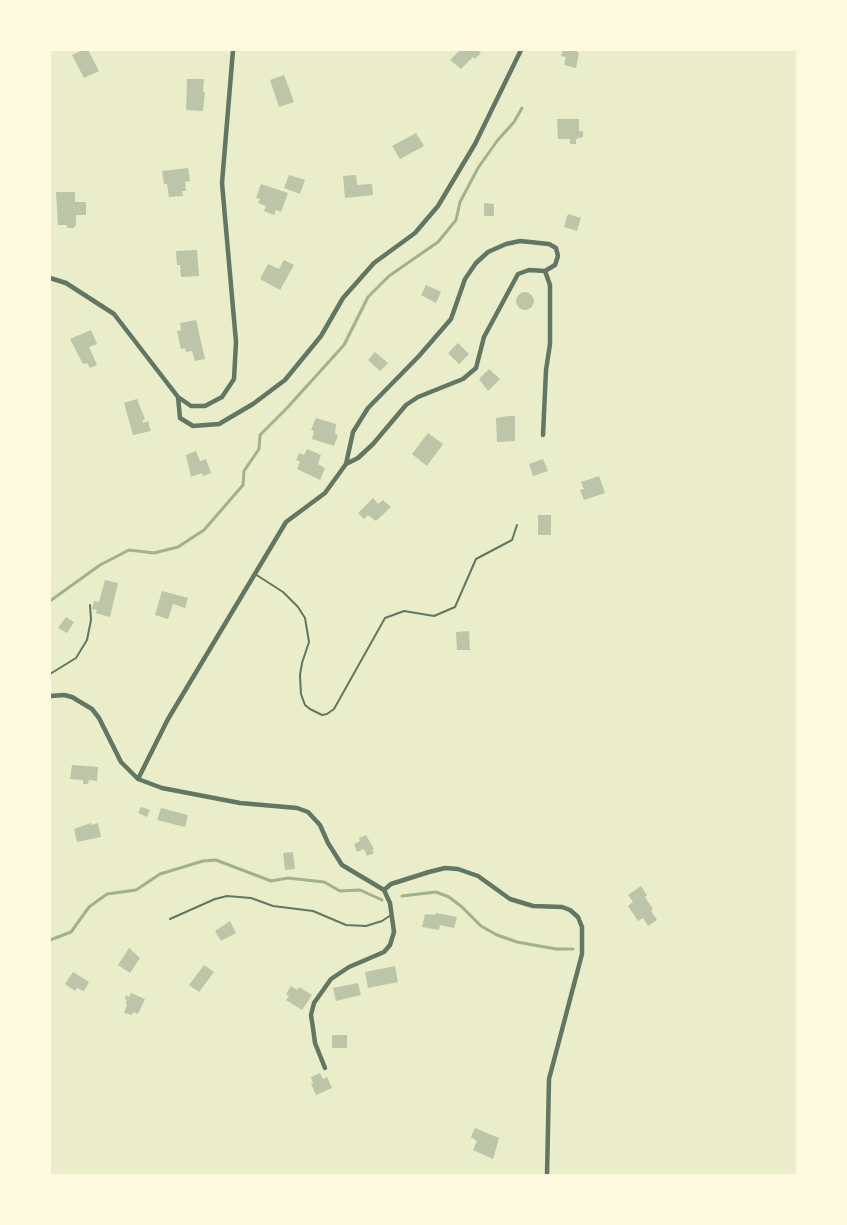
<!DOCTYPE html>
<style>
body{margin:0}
#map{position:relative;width:847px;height:1225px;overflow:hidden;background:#e9edc9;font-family:"Space Grotesk",sans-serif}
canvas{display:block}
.frame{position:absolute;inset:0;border:51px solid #fefae0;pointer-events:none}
</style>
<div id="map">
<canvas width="847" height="1225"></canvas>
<div class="frame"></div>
</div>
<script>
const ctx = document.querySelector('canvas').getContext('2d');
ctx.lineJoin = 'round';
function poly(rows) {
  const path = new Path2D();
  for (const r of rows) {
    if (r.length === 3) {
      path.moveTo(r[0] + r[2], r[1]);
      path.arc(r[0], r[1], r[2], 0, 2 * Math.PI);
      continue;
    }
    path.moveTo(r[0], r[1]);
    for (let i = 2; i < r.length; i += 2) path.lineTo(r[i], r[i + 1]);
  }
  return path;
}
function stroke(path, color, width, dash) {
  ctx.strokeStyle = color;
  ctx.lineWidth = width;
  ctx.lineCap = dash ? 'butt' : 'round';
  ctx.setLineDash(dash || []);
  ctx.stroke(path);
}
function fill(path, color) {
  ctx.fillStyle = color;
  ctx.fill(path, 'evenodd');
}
stroke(poly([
 [50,601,100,565,129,550,154,553,178,547,204,530,243,485,244,471,259,449,260,435,287,408,344,345,368,297,389,276,438,242,456,220,460,202,478,168,497,141,514,122,522,108],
 [402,896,436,892,449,897,462,907,481,926,497,935,517,942,556,949,573,949],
 [50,940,71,932,89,907,107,894,136,890,160,874,203,861,216,860,271,881,288,878,324,882,340,891,360,890,382,900]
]), '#a3b18a', 3);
fill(poly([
 [83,50,88,50,99,71,84,78,72,55],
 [460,50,478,50,481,53,475,59,473,57,461,69,450,60],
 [563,50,578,50,577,52,579,53,576,68,564,65,566,57,561,56],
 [284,75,294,102,279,107,270,80],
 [187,79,204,79,203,92,205,92,203,111,186,110],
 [557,119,579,119,579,131,583,131,583,137,576,139,576,144,570,144,570,139,558,139],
 [416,133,424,146,400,159,392,146],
 [188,168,190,181,185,182,186,191,182,191,183,196,169,197,167,184,164,184,162,171],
 [289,175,305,180,300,194,284,188],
 [356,175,357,185,372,184,373,195,345,198,343,176],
 [261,184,288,193,281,212,276,210,274,215,264,211,266,206,258,203,260,199,256,198],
 [56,192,75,192,75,202,86,202,86,215,76,215,76,224,74,228,68,228,66,225,58,225],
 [484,203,494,204,494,216,484,216],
 [568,214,581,218,577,231,564,227],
 [197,250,199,276,181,277,180,265,177,265,176,251],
 [284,260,294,265,280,290,260,279,268,264,279,269],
 [426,285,441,292,436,303,421,295],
 [525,301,9],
 [196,320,205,359,195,361,192,351,186,352,185,348,181,349,177,331,181,330,180,323],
 [91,330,97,344,89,347,97,365,90,368,87,363,83,364,70,339],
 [458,343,469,354,459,364,448,353],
 [375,352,388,363,380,371,368,360],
 [489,369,500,379,488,391,479,379],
 [137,399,145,419,143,420,143,423,148,421,151,431,133,435,124,403],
 [508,416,515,416,515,441,497,442,496,418],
 [316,418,336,424,335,434,338,435,334,446,312,439,314,431,311,430],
 [428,433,443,444,427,466,412,454],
 [307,449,321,455,318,464,325,468,320,480,297,469,300,462,296,460,299,453,304,455],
 [196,451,200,461,206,459,211,473,203,476,202,473,191,477,186,455],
 [543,459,548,471,533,476,529,464],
 [599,476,605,493,584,500,580,490,584,489,581,482],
 [373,498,378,504,383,500,391,507,376,521,368,515,364,519,358,513],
 [538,515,551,515,551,535,538,535],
 [105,580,118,583,110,617,96,613,97,610,92,609,94,601,99,602],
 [162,591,188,598,185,608,173,604,168,619,155,615],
 [66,617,74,622,67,633,58,628],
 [469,631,470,650,457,650,456,632],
 [72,765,98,767,97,781,89,780,88,784,83,784,83,780,70,779],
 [141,807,150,810,147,817,138,813],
 [161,808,188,815,185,827,157,820],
 [91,823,92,825,98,823,101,837,77,842,74,829],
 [366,835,374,849,372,850,374,853,367,856,364,849,357,852,354,844,360,841,359,838],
 [293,852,295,869,285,870,283,853],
 [641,886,647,895,645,897,653,909,651,911,657,920,648,926,643,918,638,921,628,906,633,902,628,895],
 [436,913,457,917,454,928,440,925,439,930,422,927,425,914,435,915],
 [230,921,236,933,221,941,215,931],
 [129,948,140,958,130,973,118,965],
 [204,965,214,972,199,992,189,985],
 [395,966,398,982,368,988,365,972],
 [73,972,89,982,84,991,77,988,75,991,65,984],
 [358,983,361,995,336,1001,333,988],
 [291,986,297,990,299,987,312,995,302,1010,286,1000,289,996,286,994],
 [131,993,145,999,138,1014,133,1012,132,1015,124,1013,127,1005,126,1004,127,1000,125,999,126,995,129,997],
 [332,1035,347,1035,347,1048,332,1048],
 [320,1073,323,1079,327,1077,332,1088,316,1095,311,1084,313,1083,311,1077],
 [475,1128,499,1138,493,1159,473,1150,477,1141,471,1137]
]), '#bcc5a7');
stroke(poly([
 [255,574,283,592,298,607,305,618,309,642,302,663,300,675,301,694,305,705,310,709,322,715,327,714,334,709,385,618,404,611,434,616,455,607,476,559,512,540,517,525],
 [50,674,76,658,87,640,91,620,90,605],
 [170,919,215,899,227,896,251,898,273,906,313,911,346,925,366,926,382,921,391,915]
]), '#617663', 2);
stroke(poly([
 [50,278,66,283,114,314,178,397,191,406,205,406,222,397,234,379,236,342,222,183,233,50],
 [178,397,180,418,193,426,219,424,253,404,285,380,321,336,343,298,374,263,415,233,438,206,475,144,521,50],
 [543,435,546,370,550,344,550,285,545,271],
 [50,696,64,695,72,697,92,709,99,718,121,762,138,779,162,788,240,803,297,808,308,812,320,825,328,843,342,865,384,890,390,903,394,932,390,945,384,952,349,967,331,979,314,1003,311,1015,313,1028,315,1043,325,1068],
 [138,779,168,719,286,522,325,493,346,464,353,432,368,408,419,356,451,319,465,279,476,263,488,252,506,244,520,241,549,244,556,248,558,256,555,265,545,271,529,270,518,274,484,337,476,368,463,379,418,397,406,405,373,444,358,458,346,464],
 [384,890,391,884,429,872,445,868,458,869,478,876,510,899,533,906,562,907,570,910,578,917,582,927,582,954,549,1079,547,1176]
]), '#617663', 4.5);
</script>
